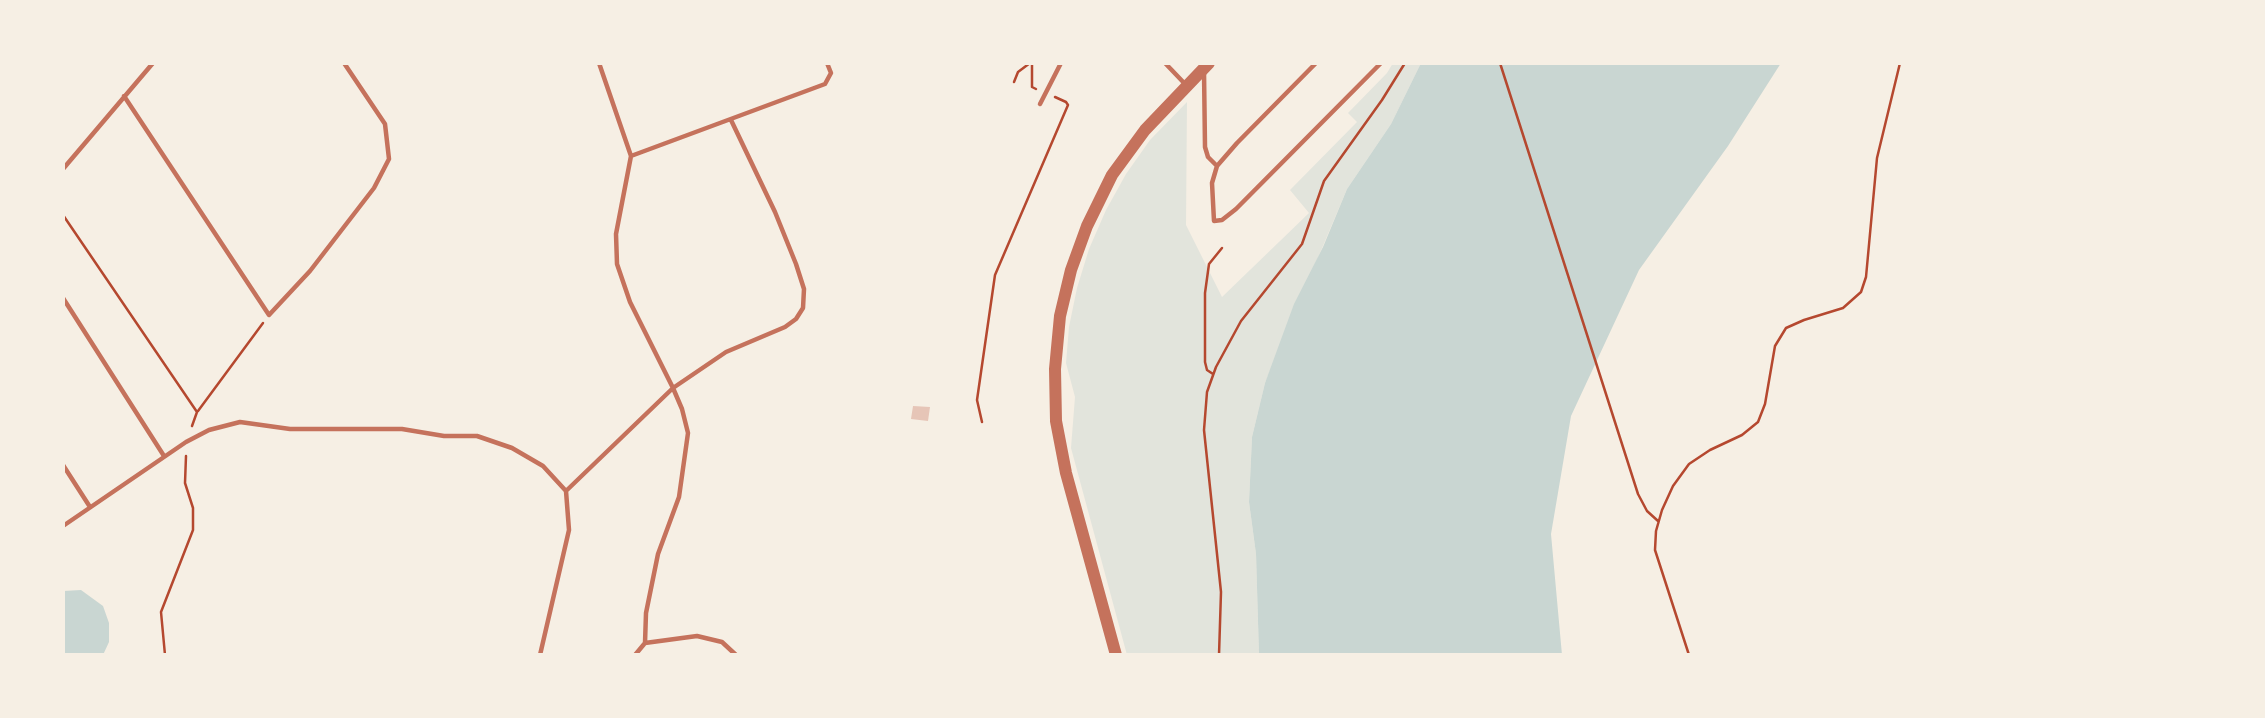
<!DOCTYPE html>
<style>
body{margin:0}
#map{position:relative;width:2265px;height:718px;overflow:hidden;background:#f6efe4;font-family:"IBM Plex Serif",serif}
canvas{display:block}
.frame{position:absolute;inset:0;border:65px solid #f6efe4;pointer-events:none}
</style>
<div id="map">
<canvas width="2265" height="718"></canvas>
<div class="frame"></div>
</div>
<script>
const ctx = document.querySelector('canvas').getContext('2d');
ctx.lineJoin = 'round';
function fill(path, color) {
  ctx.fillStyle = color;
  ctx.fill(path, 'evenodd');
}
function poly(rows) {
  const path = new Path2D();
  for (const r of rows) {
    path.moveTo(r[0], r[1]);
    for (let i = 2; i < r.length; i += 2) path.lineTo(r[i], r[i + 1]);
  }
  return path;
}
function stroke(path, color, width, dash) {
  ctx.strokeStyle = color;
  ctx.lineWidth = width;
  ctx.lineCap = dash ? 'butt' : 'round';
  ctx.setLineDash(dash || []);
  ctx.stroke(path);
}
fill(poly([
 [1393,63,1421,63,1391,124,1347,189,1265,383,1252,437,1249,502,1256,554,1259,655,1127,655,1071,448,1075,397,1066,363,1069,327,1077,288,1089,249,1106,210,1126,174,1150,140,1187,102,1186,225,1222,297,1309,213,1290,190,1357,122,1348,113,1387,73]
]), '#e2e4dc');
fill(poly([
 [1421,63,1781,63,1728,146,1639,270,1571,416,1551,534,1562,655,1259,655,1256,554,1249,502,1252,437,1265,383,1294,304,1323,247,1347,189,1391,124],
 [81,590,103,606,109,623,109,642,103,655,63,655,63,591]
]), '#c9d6d2');
fill(poly([
 [913,406,930,407,928,421,911,419]
]), '#e6c5b7');
stroke(poly([
 [1032,63,1032,87,1036,89],
 [1500,63,1638,494,1647,511,1658,521],
 [1014,82,1018,72,1030,63],
 [63,215,197,412,192,426],
 [1213,374,1207,370,1205,362,1205,293,1209,264,1222,248],
 [198,411,263,323],
 [982,422,977,400,995,275,1068,105,1066,102,1055,97],
 [165,655,161,612,193,530,193,508,185,483,186,456],
 [1219,655,1221,592,1204,430,1207,392,1216,367,1241,321,1302,244,1324,181,1382,100,1405,63],
 [1689,655,1655,550,1656,531,1662,510,1673,486,1689,464,1710,450,1742,435,1758,422,1765,404,1775,346,1786,328,1804,320,1843,308,1861,292,1866,277,1877,158,1900,63]
]), '#b5482f', 2.5);
stroke(poly([
 [599,63,631,156],
 [1165,63,1186,85],
 [1316,63,1237,143,1217,166,1212,183,1214,221,1222,220,1236,209,1381,63],
 [1204,71,1205,147,1208,157,1217,166],
 [124,96,269,315,310,271,374,188,389,159,385,124,344,63],
 [1040,104,1061,63],
 [63,169,153,63],
 [63,298,164,456],
 [63,465,90,507],
 [566,491,673,388,726,352,785,327,796,319,803,308,804,289,796,264,775,212,731,120],
 [63,526,186,442,209,430,240,422,290,429,402,429,444,436,477,436,512,448,543,466,566,491,569,530,540,655],
 [645,643,697,636,722,642,736,655],
 [635,655,645,643,646,613,658,554,679,497,688,433,682,409,673,388,630,302,617,264,616,234,631,156,825,84,831,73,827,63]
]), '#c5725c', 4.5);
stroke(poly([
 [1116,655,1066,473,1056,421,1055,369,1060,316,1071,270,1087,226,1112,175,1145,130,1209,63]
]), '#c5725c', 12);
</script>
